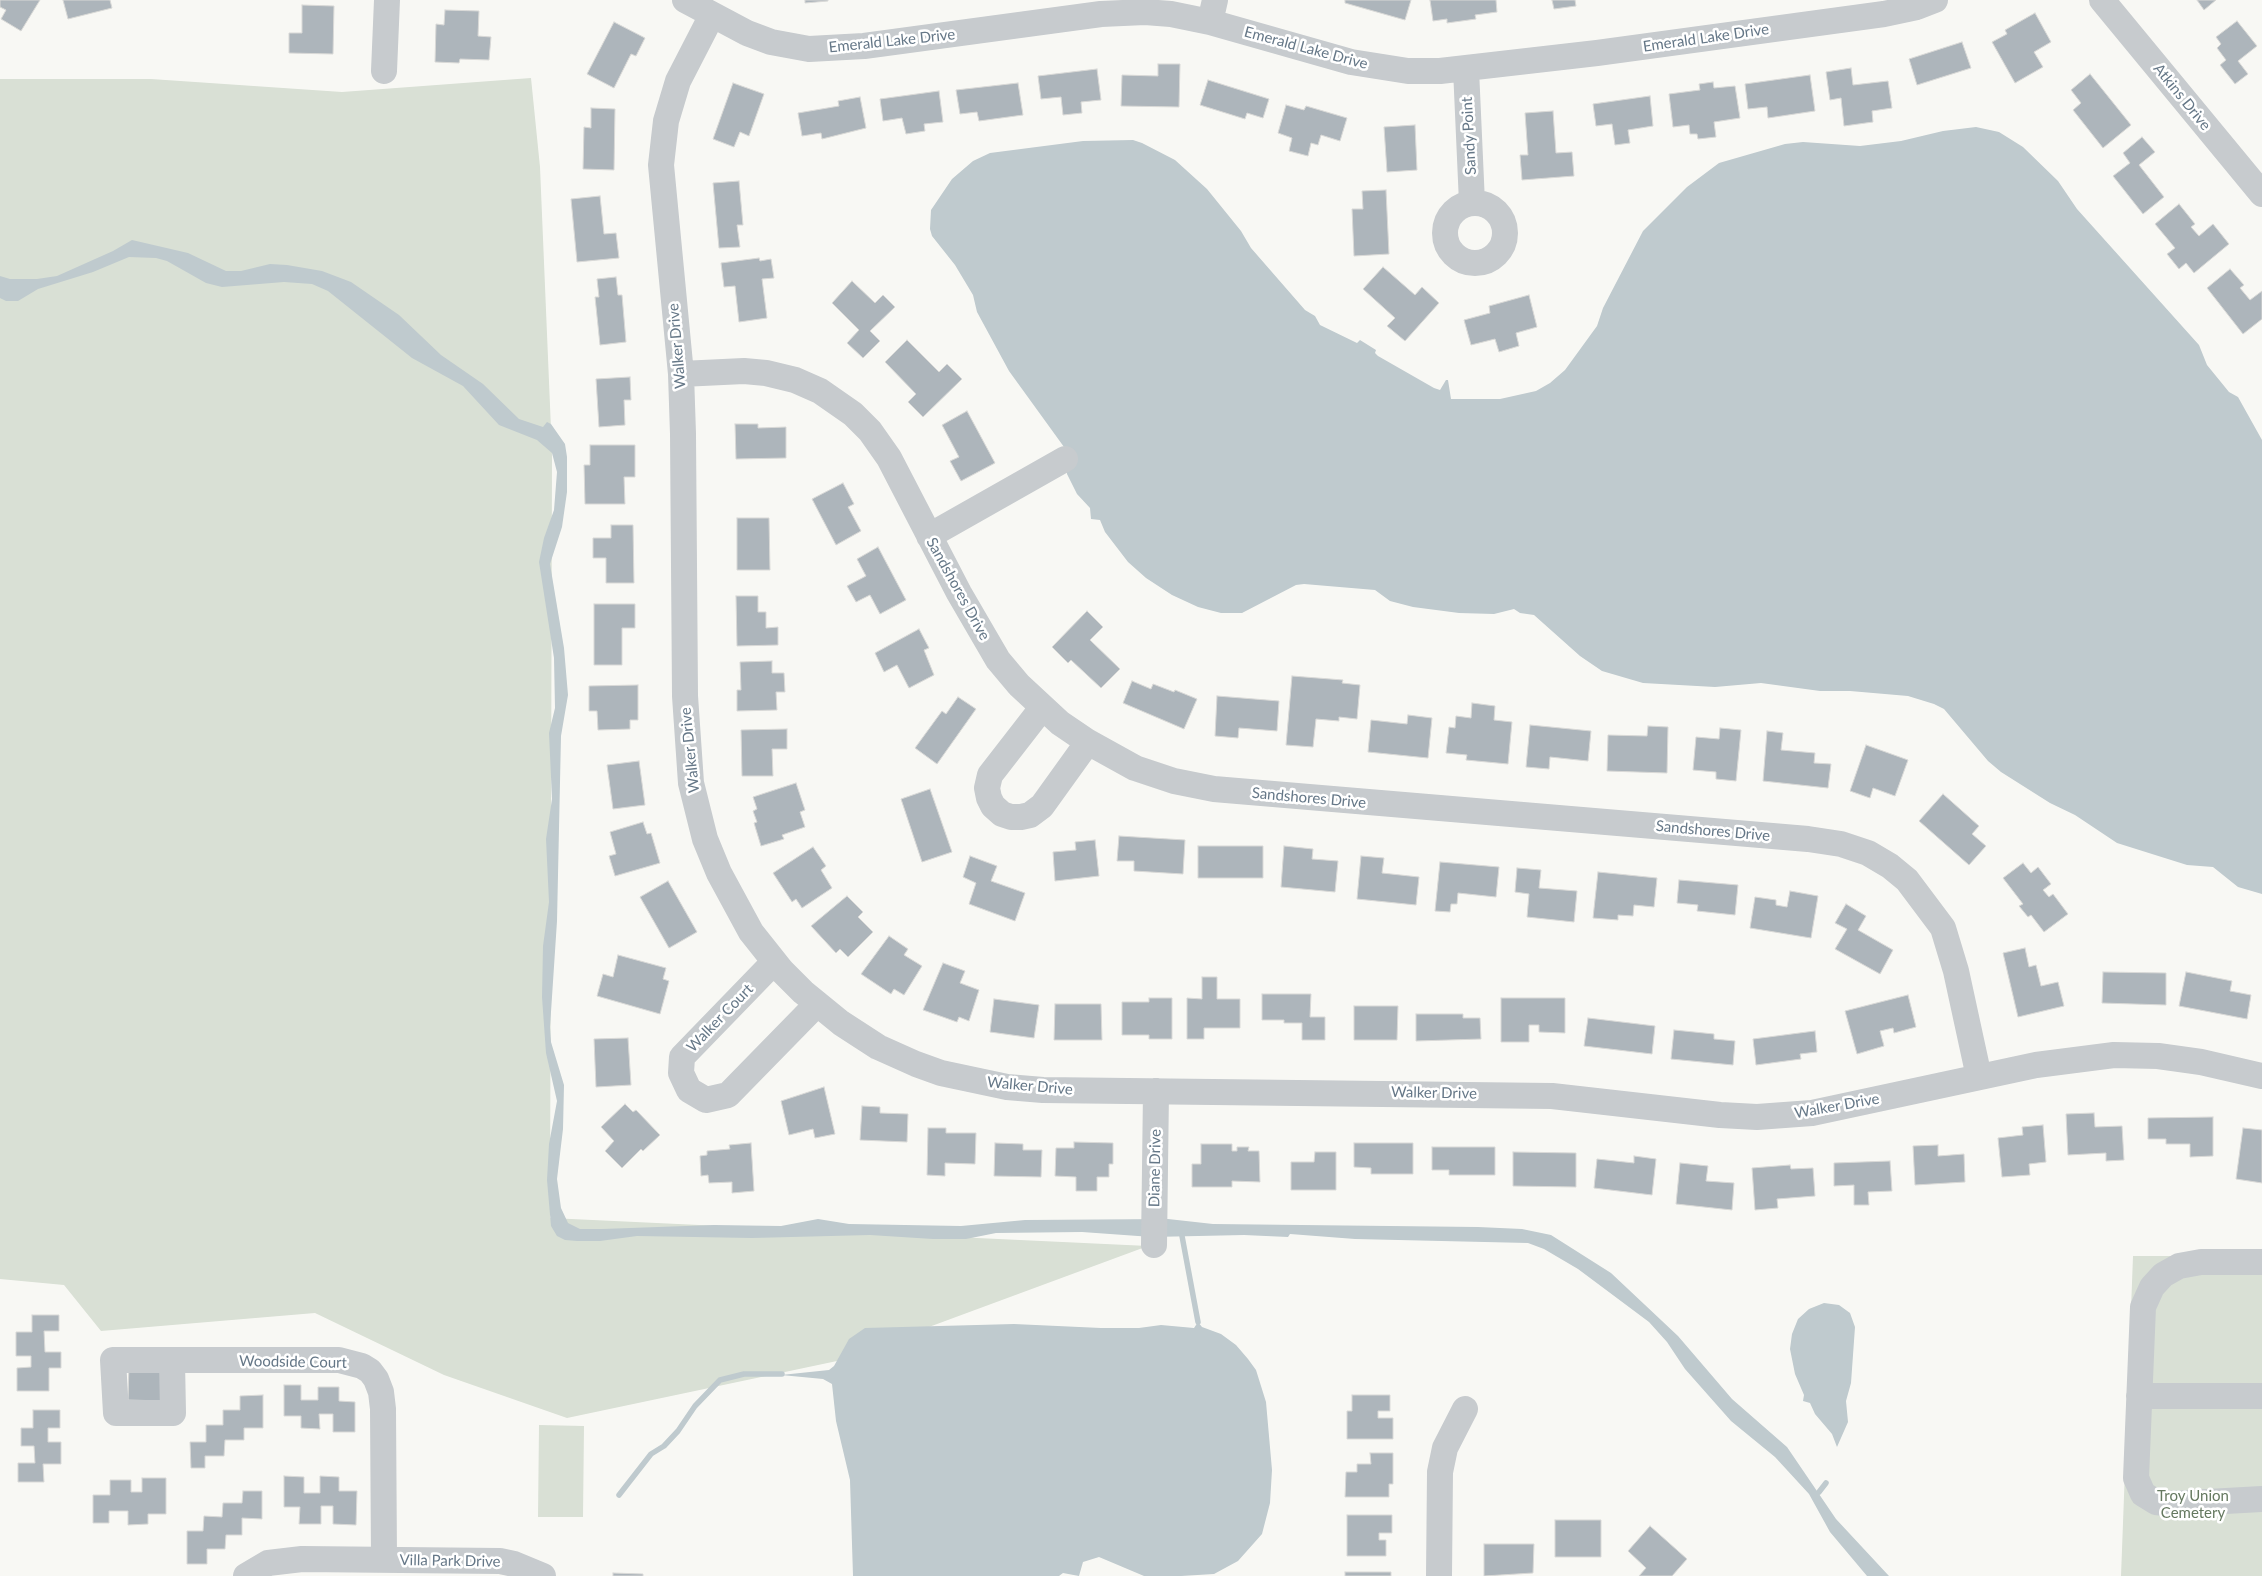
<!DOCTYPE html>
<style>
body{margin:0}
canvas{display:block;background:#f8f8f4}
</style>
<canvas width="2262" height="1576"></canvas>
<script>
const ctx = document.querySelector('canvas').getContext('2d');
ctx.lineJoin = 'round';
function fill(path, color) {
  ctx.fillStyle = color;
  ctx.fill(path, 'evenodd');
}
function poly(rows) {
  const path = new Path2D();
  for (const r of rows) {
    if (r.length === 3) {
      path.moveTo(r[0] + r[2], r[1]);
      path.arc(r[0], r[1], r[2], 0, 2 * Math.PI);
      continue;
    }
    path.moveTo(r[0], r[1]);
    for (let i = 2; i < r.length; i += 2) path.lineTo(r[i], r[i + 1]);
  }
  return path;
}
function stroke(path, color, width, dash) {
  ctx.strokeStyle = color;
  ctx.lineWidth = width;
  ctx.lineCap = dash ? 'butt' : 'round';
  ctx.setLineDash(dash || []);
  ctx.stroke(path);
}
function write(font, color, halo, rows, align = 'center') {
  ctx.font = font + ' Lato,sans-serif';
  ctx.lineWidth = 5;
  ctx.setLineDash([]);
  ctx.textBaseline = 'middle';
  ctx.strokeStyle = halo;
  ctx.fillStyle = color;
  for (const [text, x, y, turn = 0] of rows) {
    ctx.save();
    ctx.translate(x, y);
    ctx.rotate((+turn || 0) * Math.PI / 180);
    ctx.textAlign = isNaN(turn) ? turn : align;
    if (halo) ctx.strokeText(text, 0, 0);
    ctx.fillText(text, 0, 0);
    ctx.restore();
  }
}
fill(poly([
 [531,78,540,167,552,453,550,1218,1148,1246,837,1361,567,1418,444,1375,315,1313,101,1331,64,1285,0,1279,0,79,151,79,342,92],
 [2133,1256,2262,1256,2262,1576,2121,1576],
 [539,1425,584,1426,583,1517,538,1517]
]), '#d9e0d5');
fill(poly([
 [1976,127,1999,132,2023,147,2058,181,2077,209,2199,345,2207,365,2229,392,2238,397,2262,440,2262,894,2238,887,2213,867,2187,865,2117,843,2075,815,2050,803,2001,772,1988,761,1944,709,1934,704,1908,696,1850,691,1820,691,1761,683,1715,687,1643,683,1602,671,1580,656,1534,615,1520,613,1514,609,1494,614,1459,613,1413,607,1390,601,1375,590,1304,584,1296,585,1242,613,1221,613,1198,607,1172,595,1146,578,1128,562,1105,532,1100,520,1091,519,1090,508,1077,494,1067,474,1064,447,1009,371,977,312,973,295,955,265,932,236,930,229,931,210,952,179,973,161,990,153,1083,141,1133,140,1142,143,1175,160,1207,189,1241,231,1251,248,1305,310,1315,316,1320,325,1357,343,1360,340,1376,350,1375,353,1378,356,1434,388,1440,390,1446,380,1448,380,1451,399,1500,399,1536,391,1550,383,1565,370,1597,326,1603,308,1643,231,1687,187,1719,163,1785,144,1803,142,1860,146,1901,141,1943,131],
 [132,240,188,253,226,271,241,271,270,264,287,265,322,271,351,282,399,315,441,355,483,384,519,419,543,427,547,422,551,424,565,444,567,457,567,492,562,527,550,564,564,648,568,695,561,736,557,921,550,1027,551,1042,564,1085,563,1129,557,1179,561,1208,568,1223,580,1229,602,1229,714,1225,781,1226,818,1219,849,1224,961,1226,1025,1220,1168,1219,1213,1224,1478,1227,1522,1229,1551,1235,1611,1273,1678,1336,1732,1399,1787,1447,1836,1519,1889,1576,1867,1576,1830,1532,1809,1494,1775,1457,1731,1421,1685,1369,1667,1342,1649,1322,1578,1269,1544,1249,1528,1243,1355,1239,1290,1234,1288,1237,1244,1235,1152,1237,1082,1232,996,1233,966,1239,933,1239,870,1235,752,1238,637,1236,600,1241,577,1241,565,1240,557,1236,551,1226,547,1180,549,1144,557,1101,546,1053,542,997,543,946,549,902,546,839,552,799,549,733,555,708,554,658,539,562,544,538,554,510,557,472,552,453,537,440,499,425,463,386,412,358,328,291,312,284,284,282,222,287,206,283,167,261,156,258,129,257,93,272,38,289,18,301,6,301,0,298,0,276,10,279,37,279,57,276,113,251],
 [1824,1303,1839,1305,1850,1313,1855,1327,1851,1383,1846,1401,1848,1422,1837,1447,1832,1434,1815,1414,1810,1403,1803,1401,1804,1395,1795,1374,1790,1349,1792,1334,1798,1319,1809,1309],
 [1198,1322,1202,1327,1221,1334,1236,1345,1248,1359,1256,1370,1266,1402,1272,1470,1270,1503,1262,1534,1238,1561,1214,1574,1181,1576,1144,1576,1099,1557,1083,1562,1079,1576,1063,1573,1059,1576,853,1576,850,1480,836,1421,832,1384,823,1379,781,1375,829,1370,834,1366,849,1339,865,1328,1014,1324,1101,1328,1139,1328,1161,1325,1194,1328]
]), '#bfcace');
stroke(poly([
 [1182,1236,1198,1322],
 [1819,1492,1826,1483],
 [619,1495,651,1454,664,1446,678,1431,695,1406,720,1380,744,1374,782,1374]
]), '#bfcace', 5.5);
const building = poly([
 [0,0,40,0,21,31,1,19,6,10,0,7,0,0],
 [63,0,110,0,112,8,68,19,63,0],
 [805,0,828,0,828,1,805,3,805,0],
 [1345,0,1411,0,1405,20,1345,3,1345,0],
 [1430,0,1496,0,1497,12,1475,15,1476,19,1447,23,1447,19,1433,21,1430,0],
 [1552,0,1575,0,1576,6,1554,9,1552,0],
 [2197,0,2216,0,2204,10,2197,0],
 [302,5,334,6,333,54,289,53,289,33,302,33,302,5],
 [445,10,479,11,478,36,491,37,489,60,460,59,459,63,435,62,436,24,444,25,445,10],
 [2035,13,2051,42,2034,52,2043,67,2015,83,1992,42,2007,34,2005,30,2035,13],
 [2237,21,2257,46,2238,61,2248,74,2235,84,2220,65,2226,60,2217,48,2221,44,2216,37,2237,21],
 [614,22,645,38,636,56,631,54,614,88,587,74,614,22],
 [1962,42,1971,68,1917,85,1909,59,1962,42],
 [1158,64,1180,64,1179,107,1121,106,1122,75,1158,76,1158,64],
 [1851,68,1853,85,1888,81,1892,108,1872,111,1873,122,1844,126,1841,98,1830,100,1826,72,1851,68],
 [1097,69,1101,100,1081,102,1082,113,1063,115,1061,97,1041,99,1038,76,1097,69],
 [2090,74,2131,125,2103,148,2073,110,2081,103,2071,90,2090,74],
 [1810,75,1815,111,1768,118,1767,107,1748,109,1745,84,1810,75],
 [1208,80,1269,99,1263,118,1247,113,1245,119,1200,105,1208,80],
 [1713,82,1714,88,1735,86,1740,118,1714,122,1716,137,1698,139,1697,134,1690,134,1689,125,1673,127,1669,94,1700,90,1699,84,1713,82],
 [733,83,764,94,749,136,740,132,734,147,713,139,733,83],
 [1018,83,1023,115,979,121,977,112,960,114,956,90,1018,83],
 [939,91,943,122,924,124,925,131,906,134,902,118,883,121,880,99,939,91],
 [1650,96,1653,126,1628,130,1630,143,1615,145,1612,124,1596,126,1593,104,1650,96],
 [860,97,866,128,822,139,821,133,802,136,798,113,839,106,838,101,860,97],
 [1286,105,1304,110,1306,106,1347,118,1340,141,1321,135,1318,145,1311,143,1308,156,1289,151,1292,138,1278,133,1286,105],
 [591,108,615,109,614,170,583,169,584,127,591,128,591,108],
 [1553,111,1556,153,1572,152,1574,176,1522,180,1520,155,1528,155,1525,113,1553,111],
 [1415,125,1417,170,1387,172,1384,127,1415,125],
 [2142,137,2155,152,2139,165,2164,197,2143,214,2113,176,2130,163,2123,153,2142,137],
 [739,181,743,225,737,225,740,247,719,248,713,183,739,181],
 [1386,190,1389,254,1354,256,1352,209,1363,209,1362,191,1386,190],
 [600,196,604,234,616,233,619,258,577,262,571,199,600,196],
 [2179,204,2195,224,2191,227,2199,236,2213,224,2229,244,2194,273,2186,263,2179,269,2167,254,2175,248,2155,224,2179,204],
 [759,258,760,261,771,259,774,278,762,279,767,318,739,322,735,286,724,287,721,263,759,258],
 [1383,267,1415,295,1422,287,1439,303,1405,341,1387,326,1395,318,1363,289,1383,267],
 [2230,269,2244,285,2240,288,2250,300,2262,291,2262,319,2243,334,2207,288,2230,269],
 [616,277,618,295,622,295,626,342,600,345,595,297,599,297,597,279,616,277],
 [852,281,875,303,883,295,895,307,870,331,880,341,863,358,847,343,859,330,832,303,852,281],
 [1529,295,1537,327,1516,333,1519,346,1499,352,1495,339,1471,345,1464,320,1490,313,1489,306,1529,295],
 [907,340,939,372,947,364,962,379,923,417,908,402,916,394,885,362,907,340],
 [630,377,631,400,624,400,625,425,599,427,596,379,630,377],
 [967,411,995,463,961,481,950,461,959,457,942,425,967,411],
 [735,424,758,424,758,428,786,427,786,458,736,459,735,424],
 [590,445,635,445,635,477,624,477,625,504,585,504,584,465,590,465,590,445],
 [843,483,854,504,848,507,861,531,836,545,812,499,843,483],
 [737,518,769,518,770,570,737,570,737,518],
 [611,525,633,525,634,583,606,583,606,558,593,558,593,538,611,538,611,525],
 [878,547,906,600,880,614,870,595,856,602,847,586,866,576,857,559,878,547],
 [736,596,758,596,758,612,766,612,766,628,778,627,778,645,737,646,736,596],
 [594,604,635,604,635,628,622,628,622,665,594,665,594,604],
 [1087,611,1103,627,1090,640,1120,669,1101,688,1071,660,1068,663,1052,647,1087,611],
 [919,629,929,648,924,650,934,675,909,688,897,665,884,672,875,653,919,629],
 [772,661,772,673,784,673,785,692,776,692,777,710,737,711,737,690,741,690,740,662,772,661],
 [1292,676,1343,680,1342,683,1360,685,1357,719,1339,717,1339,721,1316,719,1313,747,1286,745,1292,676],
 [1132,681,1151,689,1153,684,1174,692,1175,690,1197,699,1184,729,1123,703,1132,681],
 [638,685,638,720,630,720,630,729,598,730,597,711,589,711,589,686,638,685],
 [1217,696,1279,701,1277,731,1239,728,1238,738,1215,736,1217,696],
 [958,697,976,709,937,764,915,748,942,711,946,714,958,697],
 [1472,703,1495,706,1494,720,1512,722,1508,764,1466,760,1467,755,1446,753,1449,727,1455,728,1456,716,1471,718,1472,703],
 [1408,715,1432,718,1428,758,1368,752,1371,720,1407,724,1408,715],
 [1530,725,1591,731,1588,761,1550,757,1549,769,1526,767,1530,725],
 [1648,726,1668,727,1667,773,1607,771,1608,735,1647,736,1648,726],
 [1720,728,1741,730,1736,781,1716,779,1716,772,1693,770,1696,737,1719,739,1720,728],
 [787,729,787,749,772,749,773,776,742,776,741,730,787,729],
 [1767,731,1783,733,1781,750,1815,753,1814,763,1831,764,1828,788,1763,781,1767,731],
 [1866,745,1908,760,1895,796,1873,788,1870,798,1850,791,1866,745],
 [639,761,645,805,613,809,607,765,639,761],
 [796,783,805,810,800,812,805,827,782,835,784,839,761,846,754,823,757,822,753,811,757,809,753,797,796,783],
 [930,789,952,852,922,862,901,799,930,789],
 [1943,794,1979,826,1972,834,1986,846,1969,865,1919,821,1943,794],
 [643,822,647,834,651,833,660,863,615,876,609,856,616,854,610,832,643,822],
 [1119,836,1185,840,1183,874,1134,871,1134,861,1117,861,1119,836],
 [1095,840,1099,876,1055,881,1053,852,1076,850,1075,842,1095,840],
 [1198,846,1263,846,1263,878,1198,878,1198,846],
 [1284,846,1313,849,1312,859,1338,861,1335,892,1281,887,1284,846],
 [813,847,826,866,821,870,832,888,802,908,796,899,792,902,773,873,813,847],
 [970,856,997,866,991,881,1025,893,1015,921,969,904,976,883,963,877,970,856],
 [1361,856,1384,858,1382,873,1419,877,1416,905,1357,899,1361,856],
 [1440,862,1499,867,1496,897,1458,893,1457,904,1451,904,1450,912,1435,911,1440,862],
 [2023,863,2031,873,2038,867,2051,884,2043,890,2049,897,2053,894,2068,914,2044,932,2031,915,2028,917,2019,906,2023,904,2003,878,2023,863],
 [1517,868,1541,870,1539,888,1577,891,1574,922,1527,917,1529,894,1515,892,1517,868],
 [1598,872,1657,878,1654,907,1634,905,1633,916,1618,915,1618,920,1593,918,1598,872],
 [1679,880,1738,885,1735,915,1697,911,1698,905,1677,903,1679,880],
 [668,881,697,932,669,948,640,897,668,881],
 [1790,891,1818,896,1811,938,1750,928,1755,897,1776,900,1776,905,1787,907,1790,891],
 [847,896,863,912,858,917,873,932,848,957,840,949,836,953,811,926,847,896],
 [1846,904,1866,916,1858,930,1893,950,1880,974,1835,949,1847,929,1835,923,1846,904],
 [889,936,908,949,904,955,922,966,904,995,894,989,891,994,861,974,889,936],
 [2025,948,2029,967,2036,965,2041,986,2058,982,2064,1006,2018,1017,2003,953,2025,948],
 [618,955,666,968,663,979,669,981,660,1014,597,996,603,974,613,977,618,955],
 [943,963,965,971,960,983,979,990,969,1021,959,1017,957,1022,923,1010,943,963],
 [2103,972,2166,973,2166,1005,2102,1003,2103,972],
 [2186,972,2232,981,2230,991,2251,995,2247,1019,2179,1006,2186,972],
 [1202,977,1217,977,1217,999,1240,999,1240,1028,1204,1028,1204,1039,1187,1039,1187,998,1202,999,1202,977],
 [1262,994,1311,994,1310,1017,1325,1017,1325,1040,1302,1040,1302,1023,1284,1023,1284,1020,1262,1020,1262,994],
 [1908,995,1916,1027,1894,1033,1893,1028,1880,1031,1884,1046,1857,1054,1845,1011,1908,995],
 [1149,998,1172,998,1172,1039,1149,1039,1149,1035,1122,1035,1122,1002,1149,1002,1149,998],
 [1501,998,1565,998,1565,1033,1539,1032,1539,1025,1529,1025,1529,1042,1501,1042,1501,998],
 [994,999,1039,1005,1034,1038,990,1032,994,999],
 [1055,1004,1101,1004,1102,1040,1054,1040,1055,1004],
 [1354,1006,1398,1006,1397,1040,1354,1040,1354,1006],
 [1416,1014,1463,1014,1463,1018,1480,1018,1481,1039,1416,1041,1416,1014],
 [1588,1018,1655,1026,1652,1054,1584,1046,1588,1018],
 [1674,1030,1714,1034,1714,1039,1735,1041,1733,1065,1671,1059,1674,1030],
 [1815,1031,1817,1052,1800,1054,1801,1059,1756,1065,1753,1039,1815,1031],
 [628,1038,631,1085,596,1087,594,1039,628,1038],
 [824,1087,835,1134,815,1138,813,1129,789,1135,781,1101,824,1087],
 [625,1104,633,1112,636,1110,660,1135,643,1151,641,1149,622,1168,605,1151,614,1141,601,1127,625,1104],
 [862,1106,880,1107,880,1113,908,1114,907,1142,860,1140,862,1106],
 [2094,1113,2095,1127,2122,1126,2124,1160,2106,1161,2106,1153,2068,1155,2066,1114,2094,1113],
 [2213,1117,2213,1156,2190,1157,2190,1144,2166,1144,2166,1139,2148,1139,2148,1118,2213,1117],
 [2043,1125,2046,1162,2029,1164,2030,1175,2002,1177,1998,1138,2023,1135,2022,1127,2043,1125],
 [928,1128,946,1128,946,1133,976,1133,975,1164,945,1163,945,1176,927,1175,928,1128],
 [2243,1128,2262,1130,2262,1183,2236,1179,2243,1128],
 [1074,1142,1113,1143,1113,1164,1109,1164,1109,1177,1097,1177,1097,1191,1076,1191,1076,1177,1055,1176,1056,1148,1074,1148,1074,1142],
 [751,1143,754,1191,732,1193,732,1182,709,1183,708,1175,701,1176,700,1156,707,1155,707,1151,730,1149,729,1145,751,1143],
 [995,1143,1023,1144,1023,1150,1042,1150,1041,1177,994,1176,995,1143],
 [1354,1143,1413,1143,1413,1174,1371,1174,1371,1168,1354,1167,1354,1143],
 [1201,1144,1232,1144,1232,1151,1237,1151,1237,1147,1249,1147,1248,1151,1259,1151,1260,1182,1232,1181,1232,1187,1192,1187,1192,1164,1201,1164,1201,1144],
 [1938,1145,1938,1156,1964,1154,1965,1182,1915,1185,1913,1146,1938,1145],
 [1432,1147,1495,1147,1495,1175,1449,1175,1449,1170,1432,1170,1432,1147],
 [1315,1152,1336,1152,1336,1190,1291,1190,1291,1162,1314,1162,1315,1152],
 [1513,1152,1576,1153,1576,1187,1513,1186,1513,1152],
 [1634,1156,1656,1159,1652,1195,1594,1188,1597,1159,1634,1163,1634,1156],
 [1890,1161,1892,1191,1868,1192,1869,1205,1854,1205,1854,1185,1834,1186,1834,1163,1890,1161],
 [1680,1163,1708,1166,1706,1181,1734,1183,1732,1210,1676,1204,1680,1163],
 [1790,1165,1791,1169,1813,1168,1815,1196,1777,1199,1778,1208,1755,1210,1752,1168,1790,1165],
 [32,1315,59,1315,59,1331,44,1331,45,1352,61,1352,61,1368,49,1368,49,1391,17,1391,17,1368,31,1367,31,1356,16,1356,16,1332,32,1332,32,1315],
 [129,1365,165,1366,164,1401,128,1400,129,1365],
 [284,1385,301,1385,301,1400,318,1400,318,1387,339,1387,339,1401,355,1402,355,1432,333,1432,333,1414,319,1414,320,1429,301,1428,301,1416,284,1416,284,1385],
 [263,1395,263,1428,244,1428,244,1440,225,1440,224,1456,205,1456,205,1468,191,1468,190,1442,206,1442,206,1425,223,1425,223,1410,240,1410,240,1396,263,1395],
 [1352,1395,1390,1395,1390,1411,1378,1411,1378,1418,1393,1418,1393,1439,1347,1439,1347,1411,1352,1411,1352,1395],
 [33,1410,60,1410,60,1428,48,1428,48,1442,61,1442,61,1464,43,1464,44,1482,18,1482,18,1463,35,1463,34,1446,21,1446,21,1428,33,1428,33,1410],
 [1370,1453,1393,1453,1393,1484,1389,1484,1389,1497,1345,1497,1346,1472,1357,1472,1357,1464,1371,1464,1370,1453],
 [284,1476,304,1477,304,1493,320,1493,320,1476,339,1477,339,1491,357,1491,356,1525,333,1524,333,1506,321,1506,321,1524,299,1524,300,1507,284,1507,284,1476],
 [142,1478,166,1478,166,1514,148,1514,148,1524,128,1525,128,1511,109,1511,109,1523,93,1523,93,1495,110,1495,110,1480,131,1480,131,1492,142,1492,142,1478],
 [243,1491,262,1491,262,1519,242,1518,242,1535,226,1535,225,1549,207,1549,207,1564,187,1564,187,1531,203,1531,204,1516,222,1517,223,1503,242,1503,243,1491],
 [1347,1515,1392,1515,1392,1533,1379,1533,1379,1540,1386,1540,1386,1556,1347,1556,1347,1515],
 [1555,1520,1601,1520,1601,1557,1555,1557,1555,1520],
 [1650,1526,1687,1559,1672,1576,1639,1576,1646,1568,1628,1551,1650,1526],
 [1484,1544,1534,1544,1533,1573,1484,1576,1484,1544],
 [1345,1572,1391,1572,1391,1576,1345,1576,1345,1572],
 [613,1573,643,1574,643,1576,613,1576,613,1573]
]);
fill(building, '#adb5bb');
stroke(building, '#d9d9d7', 1);
stroke(poly([
 [685,0,747,33,771,42,809,49,864,46,1101,14,1145,12,1171,14,1210,22,1351,62,1408,71,1440,71,1597,53,1884,14,1917,7,1935,0],
 [2102,0,2262,194],
 [712,15,678,81,666,121,661,165,681,374,683,434,685,696,691,783,705,839,719,873,751,932,782,971,803,992,841,1023,878,1047,916,1064,941,1073,1007,1087,1043,1090,1552,1096,1720,1115,1757,1117,1812,1113,2036,1065,2114,1055,2158,1056,2201,1062,2262,1076],
 [1210,22,1215,0],
 [1466,69,1472,203],
 [384,71,387,0],
 [1475,233,30],
 [681,374,744,371,766,373,795,380,820,391,853,414,870,431,889,458,959,593,998,660,1019,685,1060,723,1088,742,1135,768,1174,781,1214,789,1808,839,1841,844,1868,853,1890,866,1907,880,1943,928,1956,971,1979,1077],
 [929,536,1065,459],
 [1042,708,990,775,987,788,989,798,993,806,1002,814,1011,817,1021,817,1030,815,1042,806,1088,742],
 [774,962,682,1057,681,1073,689,1090,706,1100,728,1095,817,1004],
 [1154,1245,1156,1091],
 [2262,1262,2201,1262,2179,1266,2163,1275,2152,1287,2143,1307,2136,1478,2143,1494,2156,1502,2172,1504,2262,1499],
 [172,1361,173,1413,116,1413,113,1360,339,1360,362,1366,370,1371,376,1379,381,1392,383,1409,384,1559],
 [2139,1396,2262,1396],
 [246,1576,268,1563,302,1559,500,1561,514,1564,543,1576],
 [1439,1576,1440,1472,1445,1448,1465,1409]
]), '#c7cbce', 26);
write('15px', '#657787', '#fff', [
 ["Emerald Lake Drive",1706,38,-8],
 ["Emerald Lake Drive",892,41,-6],
 ["Emerald Lake Drive",1306,48,15],
 ["Atkins Drive",2182,97,51],
 ["Sandy Point",1469,136,-93],
 ["Walker Drive",677,346,-95],
 ["Sandshores Drive",958,589,61],
 ["Walker Drive",690,750,-96],
 ["Sandshores Drive",1309,798,5],
 ["Sandshores Drive",1713,831,5],
 ["Walker Court",720,1018,-46],
 ["Walker Drive",1030,1086,5],
 ["Walker Drive",1434,1093,1],
 ["Walker Drive",1837,1106,-10],
 ["Diane Drive",1155,1168,-89],
 ["Woodside Court",293,1362,1],
 ["Villa Park Drive",450,1561,1]
]);
write('15px', '#657960', '#fff', [
 ["Troy Union",2193,1496],
 ["Cemetery",2193,1513]
]);
</script>
